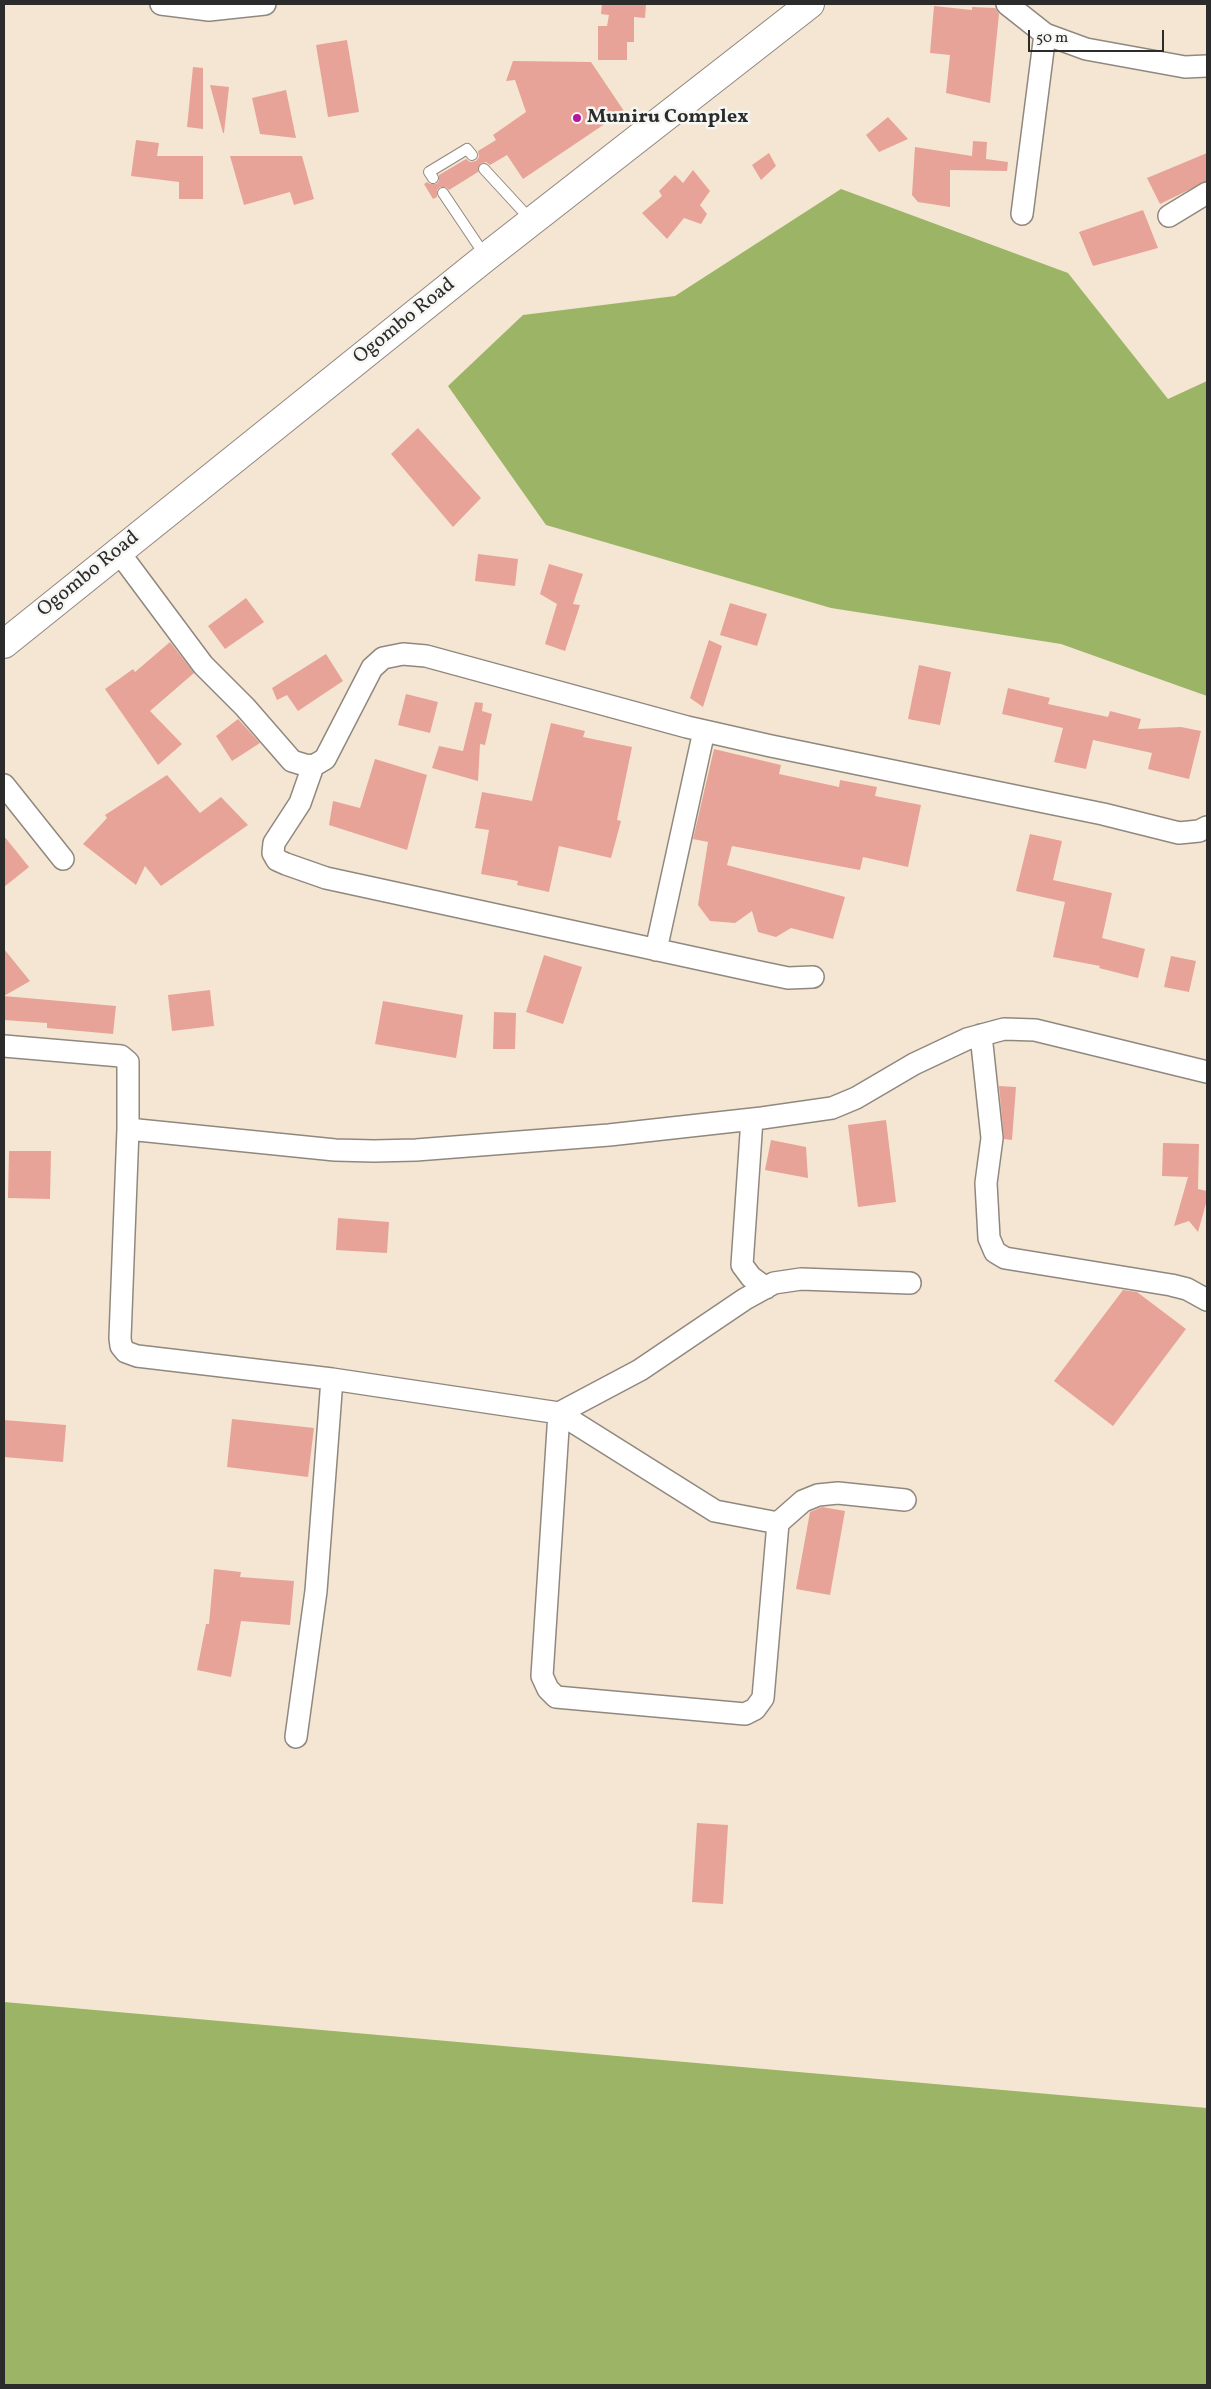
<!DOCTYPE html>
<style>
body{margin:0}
#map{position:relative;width:1211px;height:2389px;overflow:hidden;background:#f5e6d3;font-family:Vollkorn,serif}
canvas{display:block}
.frame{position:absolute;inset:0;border:5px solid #2b2b2b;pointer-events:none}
.scale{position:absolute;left:1028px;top:30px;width:136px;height:22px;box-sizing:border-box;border:2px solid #2b2b2b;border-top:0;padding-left:6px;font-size:15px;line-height:18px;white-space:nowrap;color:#2b2b2b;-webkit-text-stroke:4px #f6f6f2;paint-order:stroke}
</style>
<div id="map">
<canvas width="1211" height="2389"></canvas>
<div class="frame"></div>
<div class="scale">50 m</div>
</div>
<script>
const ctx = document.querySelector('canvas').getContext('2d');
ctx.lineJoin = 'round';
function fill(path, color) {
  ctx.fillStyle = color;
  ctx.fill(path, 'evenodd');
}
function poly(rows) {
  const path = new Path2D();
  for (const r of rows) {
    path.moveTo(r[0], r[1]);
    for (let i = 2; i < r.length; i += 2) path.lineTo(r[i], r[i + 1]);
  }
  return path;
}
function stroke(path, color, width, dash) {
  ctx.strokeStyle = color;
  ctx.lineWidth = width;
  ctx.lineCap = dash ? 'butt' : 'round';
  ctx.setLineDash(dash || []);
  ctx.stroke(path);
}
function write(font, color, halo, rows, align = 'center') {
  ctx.font = font + ' Vollkorn,serif';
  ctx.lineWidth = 5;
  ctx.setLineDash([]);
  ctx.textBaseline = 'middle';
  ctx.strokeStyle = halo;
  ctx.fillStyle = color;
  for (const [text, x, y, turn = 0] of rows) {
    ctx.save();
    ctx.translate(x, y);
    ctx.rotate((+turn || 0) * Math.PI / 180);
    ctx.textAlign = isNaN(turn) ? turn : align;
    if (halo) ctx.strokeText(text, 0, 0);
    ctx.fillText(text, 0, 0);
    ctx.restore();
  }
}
fill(poly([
 [841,189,1068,273,1168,399,1207,381,1207,696,1061,644,831,608,546,525,448,386,523,315,675,296],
 [4,2002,1207,2108,1207,2385,4,2385]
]), '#9cb465');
fill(poly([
 [602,4,646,4,645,18,634,17,634,42,627,42,627,60,598,60,598,26,607,26,609,15,601,14],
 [934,6,972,10,972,7,995,8,999,14,990,103,946,93,950,55,930,53],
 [347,40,359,112,328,117,316,45],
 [513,61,591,62,624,111,523,179,507,155,490,165,486,162,480,164,478,172,449,190,446,187,440,187,437,190,437,197,433,199,424,184,427,182,430,184,436,184,439,181,439,175,466,159,470,162,476,161,479,157,478,151,496,140,493,135,526,112,515,80,506,81],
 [193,67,203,68,203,129,187,127],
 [210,85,229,87,224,133,223,133],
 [286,90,296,138,260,134,252,98],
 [888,117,908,139,879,152,866,135],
 [136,140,159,143,157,156,203,156,203,199,179,199,179,182,131,176],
 [973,141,987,142,986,159,1008,162,1007,171,950,170,950,207,918,202,912,195,915,147,972,156],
 [769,153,776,166,761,180,752,165],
 [1207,153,1207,181,1160,204,1147,178],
 [230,156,302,156,314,199,294,205,290,192,244,205],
 [693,170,710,191,700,205,707,214,701,224,684,218,667,239,642,213,662,196,659,191,675,175,683,183],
 [1143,210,1158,248,1093,266,1079,232],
 [418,428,481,498,453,527,391,454],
 [478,554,518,559,515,586,475,581],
 [549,564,583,574,573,604,580,605,565,651,545,644,557,604,540,594],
 [246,598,264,622,225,649,208,626],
 [730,603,767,614,757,646,720,635],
 [709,640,722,646,703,707,690,698],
 [170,642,194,673,150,711,182,744,158,765,105,689,133,669,135,672],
 [326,654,343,681,298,711,287,695,277,700,272,688],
 [919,665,951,672,940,725,908,719],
 [1008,688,1050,698,1048,704,1108,717,1110,711,1141,719,1138,729,1181,727,1201,731,1189,779,1148,769,1152,753,1093,740,1086,769,1054,762,1063,728,1002,714],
 [406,694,438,702,430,733,398,725],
 [475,702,483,703,482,711,492,714,485,745,480,744,478,781,432,768,439,746,463,751],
 [238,719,260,743,232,761,216,736],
 [551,723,585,731,583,737,632,747,617,820,621,821,611,858,559,846,549,892,517,885,518,881,481,874,489,830,475,828,482,792,532,801],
 [714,749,781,765,779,774,839,787,840,780,877,787,875,796,921,805,908,867,863,857,860,870,732,846,727,865,845,897,833,939,791,928,776,937,758,932,752,911,735,923,710,921,698,905,708,842,693,839],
 [375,759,427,775,407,850,329,825,333,801,360,808],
 [167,775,200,813,221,797,248,825,161,886,145,866,136,885,83,844,107,818,105,815],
 [1030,834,1062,841,1053,880,1112,893,1102,938,1145,949,1138,978,1099,968,1100,966,1053,957,1065,902,1016,891],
 [4,836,29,867,4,887],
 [4,949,30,981,4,996],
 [544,955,582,967,563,1024,526,1012],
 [1171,956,1196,961,1189,992,1164,987],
 [210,990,214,1026,172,1031,168,995],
 [4,996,116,1006,113,1034,47,1028,47,1023,4,1020],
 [383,1001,463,1015,456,1058,375,1044],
 [494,1012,516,1013,515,1049,493,1049],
 [999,1086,1016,1087,1012,1140,1004,1139],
 [886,1120,896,1202,858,1207,848,1125],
 [771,1140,806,1147,808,1178,765,1170],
 [1163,1143,1199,1144,1198,1189,1207,1191,1207,1200,1198,1232,1189,1221,1174,1226,1188,1177,1162,1176],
 [9,1151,51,1151,50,1199,8,1198],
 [338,1218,389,1222,387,1253,336,1250],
 [1123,1290,1137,1292,1186,1329,1113,1426,1054,1381],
 [232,1419,314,1428,308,1477,227,1467],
 [4,1420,66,1425,63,1462,4,1457],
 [822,1507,845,1511,830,1595,796,1589,810,1512],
 [214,1569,241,1572,240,1577,294,1581,290,1625,241,1621,231,1677,197,1670,206,1624,209,1624],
 [697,1823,728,1825,723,1904,692,1902]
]), '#e7a398');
const service = poly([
 [484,169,531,220],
 [433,178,429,172,467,149,472,155],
 [443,193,486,257]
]);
const minor = poly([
 [161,4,209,10,265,4],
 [1007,4,1045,34,1086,49,1185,67,1207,66],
 [1022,214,1045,34],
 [1169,216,1207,193],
 [118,551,203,665,245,707,292,761,305,765,313,766,325,759,372,668,383,658,403,654,426,656,687,727,771,746,1103,814,1179,833,1199,831,1207,827],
 [313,766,300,803,274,843,273,853,277,860,286,864,326,878,764,973,788,978,813,977],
 [4,785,63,859],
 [656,950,704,731],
 [981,1035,992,1138,986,1183,989,1238,995,1252,1005,1258,1171,1285,1187,1289,1207,1300],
 [4,1046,121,1056,128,1062,128,1129,120,1338,121,1346,126,1352,137,1356,332,1379,559,1413,715,1511,778,1523],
 [752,1119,742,1265,751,1277,766,1288],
 [128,1129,335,1150,374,1151,416,1150,609,1135,762,1118,832,1108,856,1098,914,1064,967,1039,1004,1029,1035,1030,1207,1072],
 [559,1413,542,1676,548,1689,556,1697,745,1714,755,1709,763,1698,778,1523,803,1501,818,1495,838,1493,905,1500],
 [559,1413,640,1370,745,1299,774,1283,801,1279,910,1283],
 [296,1737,316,1591,332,1379]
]);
const secondary = poly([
 [4,644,486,257,810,4]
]);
stroke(service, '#90887f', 12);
stroke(minor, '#90887f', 24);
stroke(secondary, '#90887f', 30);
stroke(service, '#fff', 10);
stroke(minor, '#fff', 21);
stroke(secondary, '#fff', 28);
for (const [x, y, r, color] of [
 [577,118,5,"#b5179e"]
]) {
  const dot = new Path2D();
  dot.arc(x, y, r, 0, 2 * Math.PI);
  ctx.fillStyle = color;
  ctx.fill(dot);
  stroke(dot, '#f6f6f2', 2);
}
write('bold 20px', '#2b2b2b', '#f6f6f2', [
 ["Muniru Complex",587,118]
], 'left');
write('20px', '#2b2b2b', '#f6f6f2', [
 ["Ogombo Road",405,322,-39],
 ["Ogombo Road",89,575,-39]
]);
</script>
